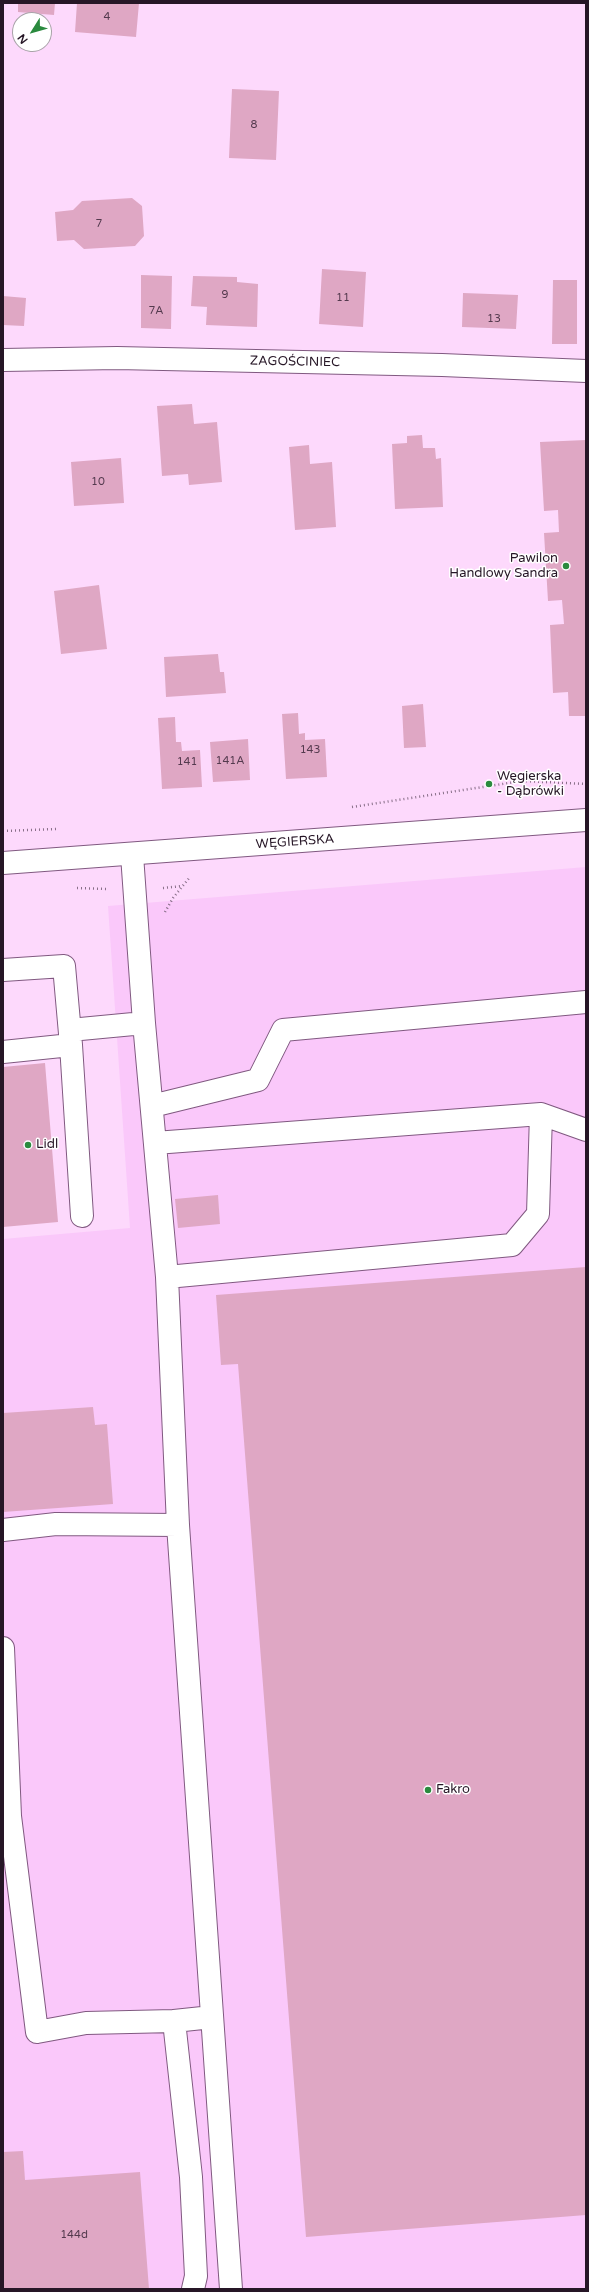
<!DOCTYPE html>
<meta charset="utf-8">
<style>
body{margin:0}
#map{position:relative;width:589px;height:2292px;overflow:hidden;background:#fdd9fc;font-family:"Varela Round",sans-serif}
canvas{display:block}
.frame{position:absolute;inset:0;border:4px solid #261626;pointer-events:none}
.north{position:absolute;left:12px;top:12px;width:40px;height:40px;box-sizing:border-box;background:#fff;border:1px solid #a8a2a8;border-radius:50%;rotate:233deg;font-size:11px;font-weight:700;line-height:16px;text-align:center;color:#261626}
.north::after{content:'';display:block;margin:auto;width:14px;height:18px;background:#2a8a3e;clip-path:polygon(50% 0,100% 100%,50% 72%,0 100%)}
</style>
<div id="map">
<canvas width="589" height="2292"></canvas>
<div class="frame"></div>
<div class="north">N</div>
</div>
<script>
const ctx = document.querySelector('canvas').getContext('2d');
ctx.lineJoin = 'round';
function fill(path, color) {
  ctx.fillStyle = color;
  ctx.fill(path, 'evenodd');
}
function poly(rows) {
  const path = new Path2D();
  for (const r of rows) {
    path.moveTo(r[0], r[1]);
    for (let i = 2; i < r.length; i += 2) path.lineTo(r[i], r[i + 1]);
  }
  return path;
}
function stroke(path, color, width, dash) {
  ctx.strokeStyle = color;
  ctx.lineWidth = width;
  ctx.lineCap = dash ? 'butt' : 'round';
  ctx.setLineDash(dash || []);
  ctx.stroke(path);
}
function write(font, color, halo, rows, align = 'center') {
  ctx.font = font + ' "Varela Round",sans-serif';
  ctx.lineWidth = 3;
  ctx.setLineDash([]);
  ctx.textBaseline = 'middle';
  ctx.strokeStyle = halo;
  ctx.fillStyle = color;
  for (const [text, x, y, turn = 0] of rows) {
    ctx.save();
    ctx.translate(x, y);
    ctx.rotate((+turn || 0) * Math.PI / 180);
    ctx.textAlign = isNaN(turn) ? turn : align;
    if (halo) ctx.strokeText(text, 0, 0);
    ctx.fillText(text, 0, 0);
    ctx.restore();
  }
}
fill(poly([
 [586,867,586,2289,3,2289,3,1239,130,1228,108,906]
]), '#fac8fa');
fill(poly([
 [18,3,55,3,54,15,18,12],
 [77,3,139,3,136,37,75,32],
 [232,89,279,91,276,160,229,158],
 [132,198,142,206,144,236,135,246,84,249,74,240,57,241,55,212,73,210,82,201],
 [322,269,366,272,363,327,319,324],
 [141,275,172,276,171,329,141,328],
 [193,276,237,277,237,282,258,284,257,327,206,325,207,307,191,306],
 [553,280,577,280,577,344,552,344],
 [463,293,518,295,516,329,462,327],
 [3,296,26,298,24,326,3,325],
 [192,404,194,424,217,422,222,482,189,485,188,474,162,476,157,406],
 [422,435,423,448,435,448,436,459,441,458,443,507,395,509,392,444,407,443,407,436],
 [586,440,586,716,569,716,568,692,553,693,550,625,564,624,562,600,548,601,544,533,559,532,558,510,544,511,540,442],
 [309,445,310,464,332,462,336,527,295,530,289,447],
 [121,458,124,503,74,506,71,462],
 [99,585,107,649,61,654,54,591],
 [218,654,220,672,224,672,226,693,166,697,164,657],
 [423,704,426,747,404,748,402,706],
 [298,713,299,734,305,733,305,740,325,739,327,777,286,779,282,714],
 [175,717,176,742,181,742,182,751,200,750,202,787,162,789,158,718],
 [248,739,250,780,213,782,210,742],
 [45,1063,58,1222,3,1227,3,1067],
 [218,1195,220,1224,178,1228,175,1199],
 [586,1267,586,2215,306,2237,238,1364,221,1365,216,1295],
 [93,1407,95,1425,107,1424,113,1504,3,1512,3,1413],
 [23,2151,25,2180,140,2172,149,2289,3,2289,3,2152]
]), '#dfa7c4');
const minor = poly([
 [3,360,117,358,442,365,586,371],
 [132,855,144,1023,167,1277,178,1525,231,2289],
 [3,970,64,966,71,1045],
 [70,1030,144,1023],
 [3,1052,71,1045,82,1216],
 [152,1106,258,1080,283,1030,586,1002],
 [155,1143,541,1114],
 [167,1277,512,1245,538,1214,541,1114,586,1130],
 [3,1530,56,1524,178,1525],
 [3,1648,10,1816,3,1816],
 [10,1816,37,2032,86,2023,174,2021],
 [193,2289,196,2276,191,2177,174,2021,212,2017]
]);
const major = poly([
 [3,863,586,820]
]);
stroke(minor, '#805980', 24);
stroke(major, '#805980', 24);
stroke(poly([
 [352,807,522,781,586,784],
 [3,831,56,829],
 [77,888,106,889],
 [163,888,182,886],
 [165,912,173,898,190,877]
]), '#886f88', 2.5, [1, 3]);
stroke(minor, '#fff', 22);
stroke(major, '#fff', 22);
for (const [x, y, r, color] of [
 [566,566,4,"#2a8a3e"],
 [489,784,4,"#2a8a3e"],
 [28,1145,4,"#2a8a3e"],
 [428,1790,4,"#2a8a3e"]
]) {
  const dot = new Path2D();
  dot.arc(x, y, r, 0, 2 * Math.PI);
  ctx.fillStyle = color;
  ctx.fill(dot);
  stroke(dot, '#fff', 1.5);
}
write('11px', '#543a4e', null, [
 ["4",107,17],
 ["8",254,125],
 ["7",99,224],
 ["9",225,295],
 ["11",343,298],
 ["7A",156,311],
 ["13",494,319],
 ["10",98,482],
 ["143",310,750],
 ["141A",230,761],
 ["141",187,762],
 ["144d",74,2235]
]);
write('13px', '#261626', '#fff', [
 ["ZAGOŚCINIEC",295,362,1],
 ["WĘGIERSKA",295,842,-4]
]);
write('13px', '#261626', '#fff', [
 ["Pawilon",558,559,"right"],
 ["Handlowy Sandra",558,574,"right"],
 ["Węgierska",497,777],
 ["- Dąbrówki",497,792],
 ["Lidl",36,1145],
 ["Fakro",436,1790]
], 'left');
</script>
